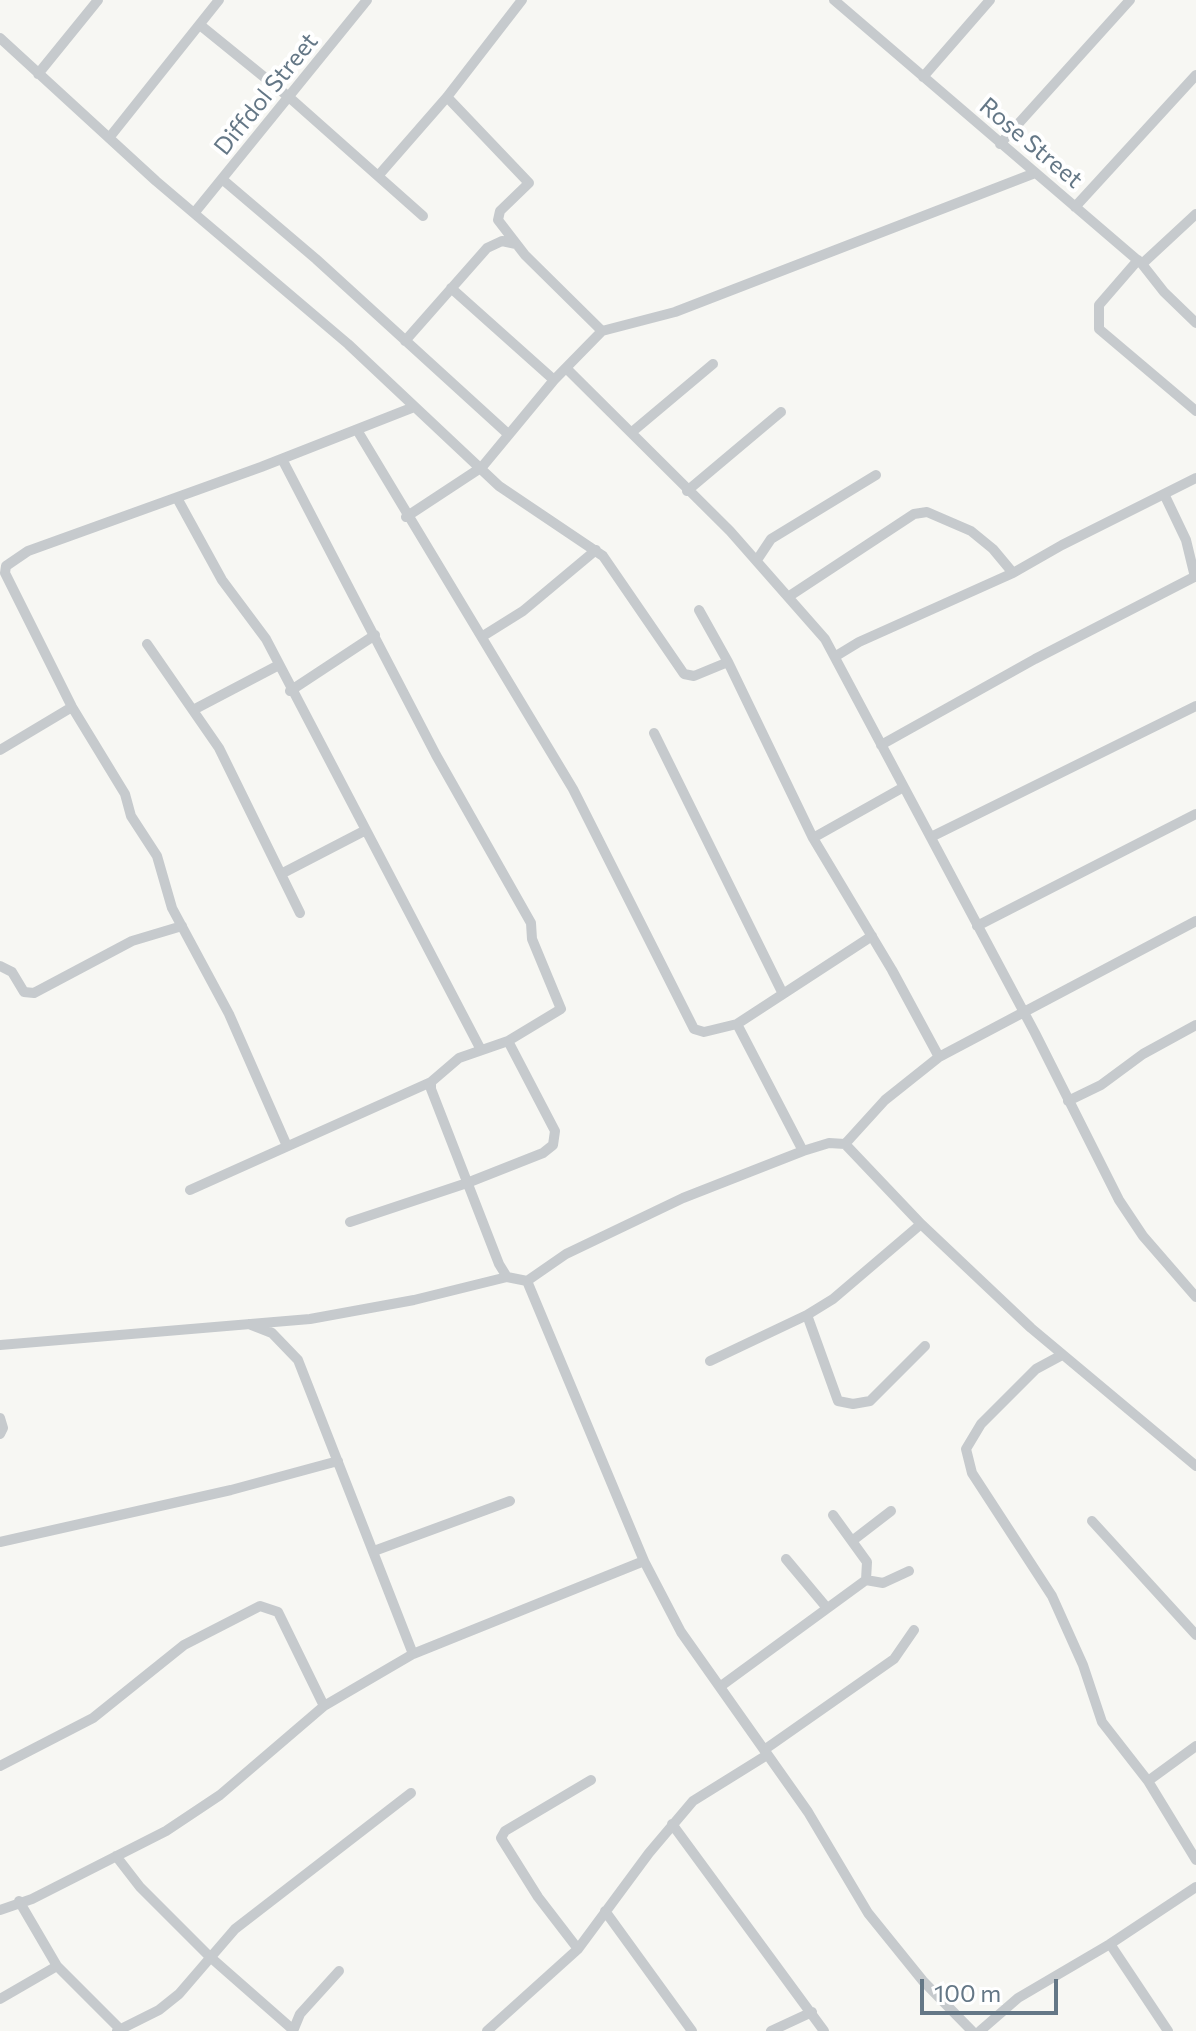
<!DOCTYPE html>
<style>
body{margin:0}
#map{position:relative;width:1196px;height:2031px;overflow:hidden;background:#f7f7f3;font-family:Commissioner,sans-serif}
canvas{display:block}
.scale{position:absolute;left:920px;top:1979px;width:138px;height:36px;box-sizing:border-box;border:4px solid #647786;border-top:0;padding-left:10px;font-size:24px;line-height:28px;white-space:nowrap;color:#647786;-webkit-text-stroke:6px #fff;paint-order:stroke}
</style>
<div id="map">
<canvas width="1196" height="2031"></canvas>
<div class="scale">100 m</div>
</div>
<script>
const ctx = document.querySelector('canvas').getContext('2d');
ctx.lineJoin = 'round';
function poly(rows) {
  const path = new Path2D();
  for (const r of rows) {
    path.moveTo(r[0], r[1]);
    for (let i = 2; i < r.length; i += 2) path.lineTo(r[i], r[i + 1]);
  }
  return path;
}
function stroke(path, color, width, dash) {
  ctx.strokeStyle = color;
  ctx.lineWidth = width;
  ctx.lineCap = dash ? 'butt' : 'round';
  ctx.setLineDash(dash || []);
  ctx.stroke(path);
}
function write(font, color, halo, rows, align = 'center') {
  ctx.font = font + ' Commissioner,sans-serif';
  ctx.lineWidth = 8;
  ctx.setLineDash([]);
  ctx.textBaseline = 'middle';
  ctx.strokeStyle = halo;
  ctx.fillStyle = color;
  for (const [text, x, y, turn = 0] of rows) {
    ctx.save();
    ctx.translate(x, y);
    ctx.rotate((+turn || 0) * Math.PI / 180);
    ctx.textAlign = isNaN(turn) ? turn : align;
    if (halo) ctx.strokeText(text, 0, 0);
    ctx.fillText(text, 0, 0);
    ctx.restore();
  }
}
stroke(poly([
 [834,0,1142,264,1164,292,1196,323],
 [200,25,290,98,423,216],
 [0,38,156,181,348,344,499,486,603,556,684,674,694,676,728,662],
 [38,74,98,0],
 [923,77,990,0],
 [447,97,529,183,500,211,498,220,525,255,602,331],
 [109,138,219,0],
 [1000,144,1130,0],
 [378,176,447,97,522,0],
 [222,179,316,259,508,434],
 [1075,207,1196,75],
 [195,212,367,0],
 [1138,260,1099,305,1099,329,1196,411],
 [1142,264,1196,214],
 [451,288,554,380],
 [405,341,487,248,502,241,516,244],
 [566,368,730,531,825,639,1035,1033,1119,1200,1143,1236,1196,1297],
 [357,430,573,789,694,1029,704,1032,737,1024,872,936],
 [632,432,713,364],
 [282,459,436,755,531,923,532,939,561,1009,508,1041],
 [687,491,781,412],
 [1165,496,1186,540,1195,577],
 [177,498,222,580,266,639,480,1048],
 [406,517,482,467,554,380,602,331,675,312,1035,173],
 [757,560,771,539,876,475],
 [788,597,914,514,927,512,971,531,993,549,1013,573],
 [699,610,728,662,813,838,892,970,939,1057],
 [483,636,523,611,596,550],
 [147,644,219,748,300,913],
 [836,656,859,642,1013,573,1062,545,1196,478],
 [290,691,375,635],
 [195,709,277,666],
 [654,733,782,992],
 [881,745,1035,659,1196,576],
 [0,750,72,707],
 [931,837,1196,706],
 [813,838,902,788],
 [281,874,364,831],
 [977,926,1196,814],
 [0,966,12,972,24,992,34,993,132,941,182,926],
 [737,1024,803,1151],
 [431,1082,431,1089,499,1264,507,1277,527,1281,644,1561],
 [1068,1101,1101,1085,1143,1054,1196,1025],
 [845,1144,885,1100,939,1057,1196,921],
 [287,1146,229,1014,172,908,157,856,131,816,125,794,72,707,5,573,6,566,28,551,261,467,414,407],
 [190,1190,431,1082,459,1058,508,1041,555,1131,553,1145,543,1153,467,1183,350,1222],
 [921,1224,1031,1328,1196,1466],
 [527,1281,566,1254,683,1198,803,1151,829,1143,845,1144,921,1224,833,1299,807,1315,710,1361],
 [807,1315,838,1401,853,1404,870,1401,925,1346],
 [249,1324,272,1333,298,1360,413,1654],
 [0,1345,310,1319,414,1300,507,1277],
 [1062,1355,1036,1369,981,1424,966,1449,972,1473,1052,1596,1083,1665,1102,1722,1148,1781,1196,1860],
 [0,1418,3,1428,0,1434],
 [1092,1521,1196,1635],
 [852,1541,891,1511],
 [0,1542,231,1490,338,1461],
 [374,1551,510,1501],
 [786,1559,827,1608],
 [866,1580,883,1583,909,1571],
 [721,1686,866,1580,867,1562,833,1515],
 [764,1750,894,1659,914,1630],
 [0,1766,93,1718,184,1645,260,1606,278,1612,324,1706],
 [1148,1781,1196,1746],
 [672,1824,824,2031],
 [116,1856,140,1887,209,1956,291,2028],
 [19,1901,57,1966,120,2029],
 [0,1910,32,1899,166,1831,220,1795,324,1706,413,1654,644,1561,681,1632,808,1812,868,1913,923,1981,972,2031],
 [605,1911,692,2031],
 [1110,1944,1168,2031],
 [578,1949,538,1897,501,1838,505,1831,591,1780],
 [0,1999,57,1966],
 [117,2031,159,2010,179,1994,235,1929,411,1793],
 [293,2031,300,2014,339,1971],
 [487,2031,578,1949,649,1853,693,1801,767,1755],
 [771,2031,812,2012],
 [980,2031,1018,1998,1110,1944,1196,1887]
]), '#c6cacd', 10);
write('24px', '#647786', '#fff', [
 ["Diffdol Street",266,94,-51],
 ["Rose Street",1031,143,40]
]);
</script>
